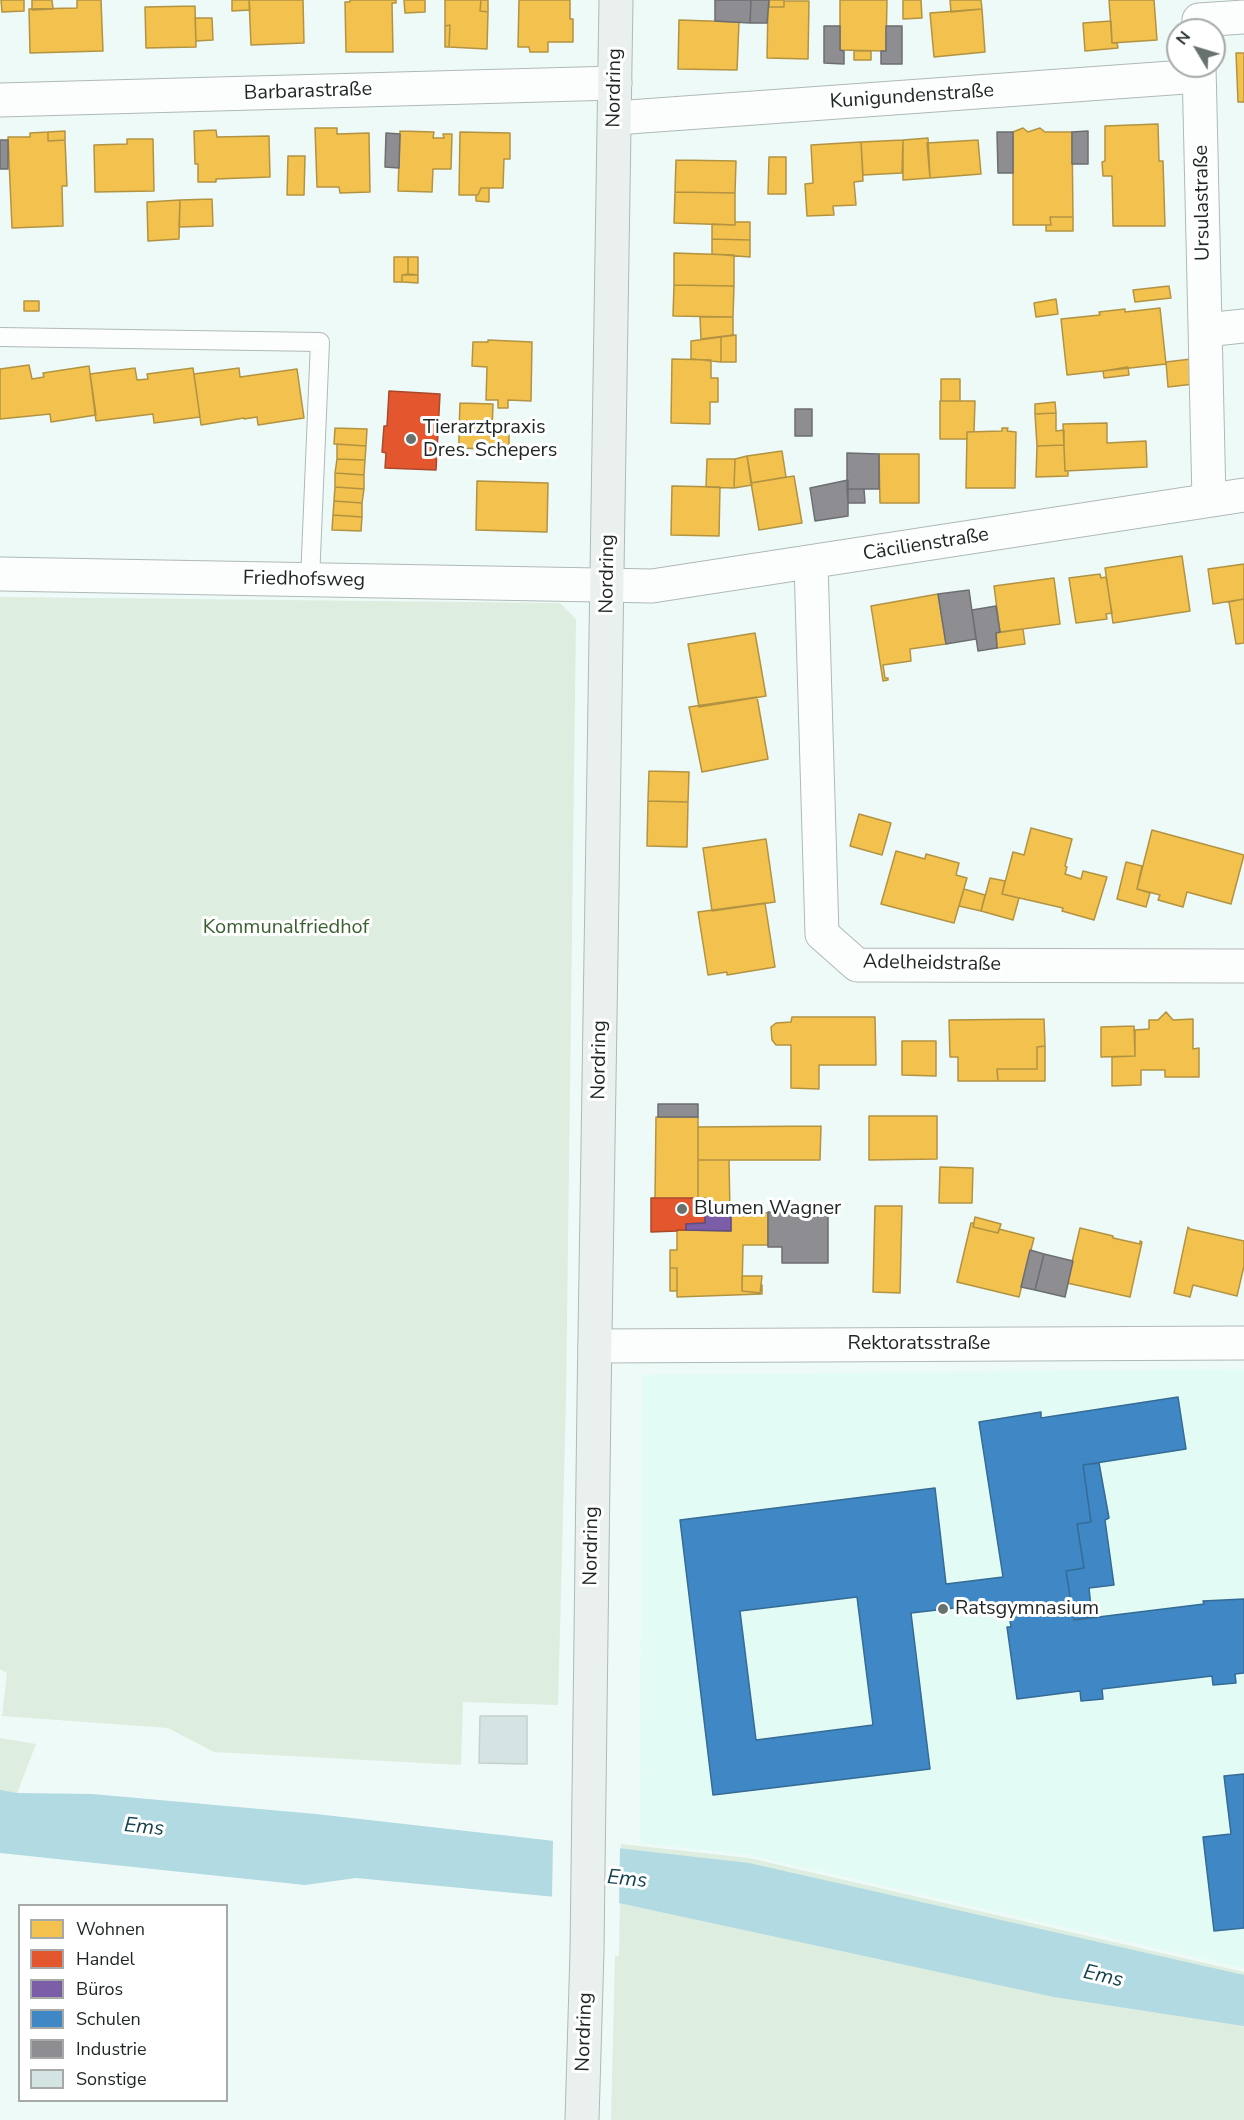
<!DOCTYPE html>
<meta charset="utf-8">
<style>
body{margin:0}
#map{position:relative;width:1244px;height:2120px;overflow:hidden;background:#eefaf7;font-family:"Nunito Sans",sans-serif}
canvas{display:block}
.legend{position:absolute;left:18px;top:1904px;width:210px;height:198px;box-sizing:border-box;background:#fff;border:2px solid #a5a9a8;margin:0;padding:8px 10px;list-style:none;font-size:18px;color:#1e2725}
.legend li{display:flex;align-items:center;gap:12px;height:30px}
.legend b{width:30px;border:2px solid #a5a9a8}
.north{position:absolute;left:1166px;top:18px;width:60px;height:60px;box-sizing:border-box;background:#fff;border:2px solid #a5a9a8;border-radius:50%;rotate:308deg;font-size:16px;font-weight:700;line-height:24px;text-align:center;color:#1e2725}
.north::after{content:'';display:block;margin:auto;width:21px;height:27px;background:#67716e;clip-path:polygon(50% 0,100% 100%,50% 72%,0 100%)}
</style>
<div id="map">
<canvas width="1244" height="2120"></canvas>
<ul class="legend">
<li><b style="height:16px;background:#f2c14e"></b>Wohnen</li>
<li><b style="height:16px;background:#e4572e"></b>Handel</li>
<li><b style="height:16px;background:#7b5ea7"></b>Büros</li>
<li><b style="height:16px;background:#3f88c5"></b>Schulen</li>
<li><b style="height:16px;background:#8d8d92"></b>Industrie</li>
<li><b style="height:16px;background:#d4e4e2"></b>Sonstige</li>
</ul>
<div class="north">N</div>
</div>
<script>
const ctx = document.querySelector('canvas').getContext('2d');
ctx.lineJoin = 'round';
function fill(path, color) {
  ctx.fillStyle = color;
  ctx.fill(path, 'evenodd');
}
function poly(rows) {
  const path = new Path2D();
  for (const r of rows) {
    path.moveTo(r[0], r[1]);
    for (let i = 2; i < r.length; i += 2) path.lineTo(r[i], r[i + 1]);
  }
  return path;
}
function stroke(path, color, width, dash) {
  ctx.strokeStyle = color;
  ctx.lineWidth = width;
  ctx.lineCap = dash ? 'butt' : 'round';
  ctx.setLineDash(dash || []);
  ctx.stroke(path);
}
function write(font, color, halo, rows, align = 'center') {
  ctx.font = font + ' "Nunito Sans",sans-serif';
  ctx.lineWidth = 6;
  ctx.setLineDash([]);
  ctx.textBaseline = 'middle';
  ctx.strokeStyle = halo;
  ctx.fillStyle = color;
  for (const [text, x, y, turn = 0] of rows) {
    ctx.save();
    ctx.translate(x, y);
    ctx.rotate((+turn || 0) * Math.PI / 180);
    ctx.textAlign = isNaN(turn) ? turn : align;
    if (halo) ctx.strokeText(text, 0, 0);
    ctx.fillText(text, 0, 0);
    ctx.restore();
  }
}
fill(poly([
 [1244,1369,1244,1968,750,1855,640,1843,642,1375]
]), '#e2fbf4');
fill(poly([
 [0,597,560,603,576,619,566,1400,558,1705,463,1702,461,1765,214,1752,168,1728,2,1716,7,1673,0,1669],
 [0,1738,36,1744,0,1838],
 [621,1844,749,1858,1244,1972,1244,2120,611,2120,615,1956,619,1956]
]), '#ddeddf');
fill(poly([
 [0,1790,17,1793,92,1794,316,1814,749,1863,1244,1975,1244,2026,1054,1997,619,1903,356,1878,305,1885,0,1853]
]), '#b1dae3');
fill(poly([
 [553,1839,620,1846,619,1906,552,1900]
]), '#eefaf7');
const homes = poly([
 [1,0,24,0,24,11,2,12,1,0],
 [32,0,52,0,53,9,32,10,32,0],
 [77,0,101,0,103,51,30,53,29,9,77,8,77,0],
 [232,0,249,0,250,10,232,11,232,0],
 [249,0,303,0,304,43,251,45,249,0],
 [350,0,396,0,396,3,392,3,393,52,346,52,345,2,350,2,350,0],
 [404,0,425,0,425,12,405,13,404,0],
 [445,0,481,0,480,11,488,12,487,49,449,47,450,25,445,26,445,0],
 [481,0,488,0,488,12,480,11,481,0],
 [519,0,570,0,570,19,573,19,573,42,548,42,548,52,530,52,529,47,518,47,519,0],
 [769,0,784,0,784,7,769,7,769,0],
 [840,0,887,0,886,51,840,50,840,0],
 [903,0,921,0,922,18,903,19,903,0],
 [950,0,981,0,982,9,951,12,950,0],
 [1109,0,1154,0,1157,40,1112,43,1109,0],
 [784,1,809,1,808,59,767,58,768,7,784,7,784,1],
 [195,6,196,47,146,48,145,7,195,6],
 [982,9,985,52,934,57,930,13,982,9],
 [195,18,212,18,213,40,196,41,195,18],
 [679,20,739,22,737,70,678,69,679,20],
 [1111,21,1112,43,1117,43,1118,48,1085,51,1083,23,1111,21],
 [450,25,449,47,445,47,445,26,450,25],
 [854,51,871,51,871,60,854,60,854,51],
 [1236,53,1244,53,1244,102,1238,102,1236,53],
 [1158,124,1159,161,1163,161,1165,226,1113,226,1112,176,1103,176,1102,162,1105,161,1105,126,1158,124],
 [315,128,337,128,337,134,369,133,370,192,340,193,339,187,317,187,315,128],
 [1023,128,1028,132,1040,128,1045,132,1072,132,1073,217,1050,217,1051,225,1013,225,1013,132,1023,128],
 [216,130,217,137,269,136,270,177,216,179,216,182,198,182,198,164,195,164,194,131,216,130],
 [65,131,65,140,48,141,48,132,65,131],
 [400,131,434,132,433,138,444,138,443,134,452,134,451,169,433,169,432,192,398,191,400,131],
 [48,132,48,141,65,140,67,186,62,186,63,226,12,228,8,137,30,137,30,133,48,132],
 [460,132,510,133,510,159,504,159,503,188,481,188,478,195,459,195,460,132],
 [928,138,930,178,903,180,903,140,928,138],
 [127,139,153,139,154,191,95,192,94,145,127,144,127,139],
 [903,140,902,173,863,175,861,142,903,140],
 [978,140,981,174,930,178,927,143,978,140],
 [861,142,863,181,854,182,856,205,833,206,834,215,807,216,805,184,813,183,811,145,861,142],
 [288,156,305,156,304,195,287,195,288,156],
 [769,157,786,157,786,194,768,194,769,157],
 [676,160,736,161,735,193,675,192,676,160],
 [481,188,489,188,489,202,476,201,476,195,478,195,481,188],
 [675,192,735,193,735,225,674,223,675,192],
 [212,199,213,226,179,227,180,200,212,199],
 [180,200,179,239,148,241,147,202,180,200],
 [1050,217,1073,217,1073,231,1046,231,1046,225,1051,225,1050,217],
 [735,222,750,222,750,240,712,239,712,224,735,225,735,222],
 [712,239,750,240,750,257,712,254,712,239],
 [674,253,734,255,734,286,674,285,674,253],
 [394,257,408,257,408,274,402,275,402,282,394,282,394,257],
 [408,257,418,257,418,275,408,274,408,257],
 [402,275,418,275,418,283,402,282,402,275],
 [674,285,734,286,733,317,673,316,674,285],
 [1169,286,1171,298,1135,302,1133,290,1169,286],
 [1056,299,1058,314,1036,317,1034,303,1056,299],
 [24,301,39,301,39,311,24,311,24,301],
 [1160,308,1166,364,1067,375,1061,319,1100,315,1099,312,1125,309,1125,312,1160,308],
 [700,317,733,317,733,335,701,339,700,317],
 [736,335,736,362,721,362,721,337,736,335],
 [721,337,721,362,691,359,691,341,721,337],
 [488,340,532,342,531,401,508,400,508,408,498,408,498,400,486,400,487,367,472,366,473,342,488,342,488,340],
 [672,359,711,360,711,378,718,378,718,402,710,402,710,424,671,423,672,359],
 [1191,359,1194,384,1168,387,1166,362,1191,359],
 [29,365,32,379,44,377,43,373,89,366,96,415,51,422,50,414,0,419,0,369,29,365],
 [1128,367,1129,375,1104,378,1103,371,1128,367],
 [135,368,137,380,148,379,147,374,193,368,200,417,154,423,153,414,96,421,90,374,135,368],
 [239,368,240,377,297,369,304,418,258,425,257,417,244,419,244,418,201,425,194,374,239,368],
 [941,379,960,379,960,401,941,401,941,379],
 [940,401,975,401,974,432,967,432,967,439,940,439,940,401],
 [1055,402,1056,413,1035,414,1035,404,1055,402],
 [460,403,493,404,492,432,459,431,460,403],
 [1056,413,1056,431,1064,430,1064,445,1037,446,1035,414,1056,413],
 [1107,423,1107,443,1146,441,1147,467,1065,471,1063,424,1107,423],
 [335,428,367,429,366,446,334,444,335,428],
 [1002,428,1008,428,1007,431,1016,432,1015,488,966,488,967,432,1002,431,1002,428],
 [459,431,492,432,492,434,509,435,509,450,459,448,459,431],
 [337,444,366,446,365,460,337,459,337,444],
 [1064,445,1065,471,1068,471,1068,476,1036,477,1037,446,1064,445],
 [782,451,786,477,751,483,747,456,782,451],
 [879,454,919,454,919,503,880,503,879,454],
 [747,456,752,485,734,488,735,459,747,456],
 [337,459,365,460,364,475,335,473,337,459],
 [707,459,735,459,734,488,706,487,707,459],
 [335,473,364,475,364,489,335,487,335,473],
 [794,476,802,523,759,530,751,483,794,476],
 [477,481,548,483,547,532,476,530,477,481],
 [672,486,720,487,719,536,671,535,672,486],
 [335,487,364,489,362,503,334,501,335,487],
 [334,501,362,503,362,517,333,515,334,501],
 [333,515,362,517,361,531,332,530,333,515],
 [1182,556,1190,611,1113,623,1105,568,1182,556],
 [1244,564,1244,599,1213,604,1208,569,1244,564],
 [1100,574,1101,578,1106,577,1112,613,1106,614,1107,619,1076,623,1069,578,1100,574],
 [1054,578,1060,624,1000,632,994,586,1054,578],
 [938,594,946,644,910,649,911,661,883,665,885,678,888,678,888,680,883,681,871,606,938,594],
 [1244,599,1244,643,1236,644,1229,602,1244,599],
 [1023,629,1025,644,997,648,996,633,1023,629],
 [755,633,766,696,699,707,688,644,755,633],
 [757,697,768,759,702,772,689,707,757,697],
 [649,771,689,772,688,802,648,801,649,771],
 [648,801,688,802,687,847,647,846,648,801],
 [859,814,891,823,882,855,850,846,859,814],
 [1031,828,1072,839,1065,866,1067,867,1065,874,1081,879,1083,871,1107,877,1094,920,1062,911,1063,908,1002,894,1013,852,1024,855,1031,828],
 [1152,830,1244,855,1231,904,1187,892,1183,907,1158,900,1160,895,1137,889,1152,830],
 [766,839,775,902,712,911,703,848,766,839],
 [896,851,925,859,926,854,959,863,956,875,967,878,954,923,881,904,896,851],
 [1126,862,1142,866,1137,889,1150,893,1146,907,1117,899,1126,862],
 [990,878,1005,881,1002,894,1019,898,1013,920,981,911,990,878],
 [964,889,985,895,981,911,959,906,964,889],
 [765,903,775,967,727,975,727,972,708,975,698,912,765,903],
 [1166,1012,1173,1020,1193,1019,1193,1049,1199,1048,1199,1077,1165,1077,1165,1070,1141,1070,1141,1085,1112,1086,1112,1057,1135,1056,1135,1030,1149,1029,1149,1020,1158,1020,1166,1012],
 [792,1017,875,1017,876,1065,819,1065,819,1089,791,1088,791,1045,776,1045,772,1040,771,1027,776,1023,791,1022,792,1017],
 [1044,1019,1045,1046,1037,1047,1037,1069,997,1069,998,1081,958,1081,958,1057,950,1057,949,1020,1044,1019],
 [1134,1026,1135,1056,1101,1057,1101,1027,1134,1026],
 [902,1041,936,1041,936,1076,902,1075,902,1041],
 [1045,1046,1045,1081,998,1081,997,1069,1037,1069,1037,1047,1045,1046],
 [869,1116,937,1116,937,1159,869,1160,869,1116],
 [656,1117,698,1117,698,1200,655,1199,656,1117],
 [821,1126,820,1160,698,1160,698,1127,821,1126],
 [698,1160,729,1160,730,1213,705,1213,705,1198,698,1199,698,1160],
 [940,1167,973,1168,972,1203,939,1203,940,1167],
 [875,1206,902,1206,900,1293,873,1292,875,1206],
 [731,1213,768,1213,768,1245,743,1245,742,1291,760,1293,762,1285,762,1294,677,1297,677,1268,670,1268,670,1250,677,1250,677,1230,731,1231,731,1213],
 [975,1217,1001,1224,998,1233,973,1227,975,1217],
 [971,1223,974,1223,973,1227,998,1233,999,1229,1034,1238,1019,1297,957,1282,971,1223],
 [1188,1227,1190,1229,1244,1241,1244,1266,1237,1296,1193,1285,1190,1297,1174,1293,1188,1227],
 [1080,1228,1113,1236,1113,1238,1140,1244,1140,1241,1142,1242,1130,1297,1067,1283,1080,1228],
 [670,1268,677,1268,677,1291,670,1291,670,1268],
 [742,1276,762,1276,760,1293,742,1291,742,1276]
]);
fill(homes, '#f2c14e');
stroke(homes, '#b29342', 1.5);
const shops = poly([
 [389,391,440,394,436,470,385,468,386,453,382,452,384,426,387,426,389,391],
 [651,1198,705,1198,705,1223,686,1224,686,1230,677,1230,677,1231,651,1232,651,1198]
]);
fill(shops, '#e4572e');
stroke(shops, '#a9492b', 1.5);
const offices = poly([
 [705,1213,731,1213,731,1231,686,1230,686,1224,705,1223,705,1213]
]);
fill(offices, '#7b5ea7');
stroke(offices, '#5f4e80', 1.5);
const schools = poly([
 [1178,1397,1186,1449,1083,1465,1091,1522,1077,1524,1084,1568,1066,1571,1074,1620,1204,1604,1203,1601,1244,1599,1244,1673,1235,1674,1236,1683,1213,1685,1212,1676,1102,1689,1103,1699,1081,1701,1080,1691,1017,1699,1007,1627,1011,1627,1007,1602,911,1613,930,1769,713,1795,680,1520,935,1488,946,1584,1003,1577,979,1422,1041,1412,1041,1418,1178,1397],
 [857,1597,873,1725,756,1740,740,1611,857,1597],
 [1099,1463,1109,1518,1105,1520,1114,1585,1089,1588,1092,1617,1074,1620,1066,1571,1084,1568,1077,1524,1091,1522,1083,1465,1099,1463],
 [1244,1774,1244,1928,1214,1931,1203,1837,1231,1834,1224,1776,1244,1774]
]);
fill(schools, '#3f88c5');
stroke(schools, '#356b95', 1.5);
const industry = poly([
 [715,0,751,0,750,23,715,21,715,0],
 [751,0,769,0,767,23,750,23,751,0],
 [824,26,840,26,840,50,844,51,844,64,824,63,824,26],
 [886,26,902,26,902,64,881,64,881,51,886,51,886,26],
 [1088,131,1088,164,1072,164,1072,132,1088,131],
 [997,132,1013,132,1013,173,998,173,997,132],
 [386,133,400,134,399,168,385,167,386,133],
 [0,140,8,140,8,169,0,169,0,140],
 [795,409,812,409,812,436,795,436,795,409],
 [847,453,879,454,879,489,847,489,847,453],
 [848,480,848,516,815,521,810,488,848,480],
 [847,489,864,489,865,503,848,503,847,489],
 [969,590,976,639,946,644,938,594,969,590],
 [996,606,1000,632,996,633,997,648,978,651,972,610,996,606],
 [658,1104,698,1104,698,1117,658,1117,658,1104],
 [828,1212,828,1263,782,1263,782,1247,768,1247,768,1212,828,1212],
 [1030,1250,1044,1254,1035,1290,1021,1287,1030,1250],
 [1044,1254,1073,1261,1065,1297,1035,1290,1044,1254]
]);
fill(industry, '#8d8d92');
stroke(industry, '#6c6e71', 1.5);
const building = poly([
 [480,1716,527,1716,527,1764,479,1763,480,1716]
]);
fill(building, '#d4e4e2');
stroke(building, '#c5cfce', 1.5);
const service = poly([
 [0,337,320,342,310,580]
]);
const minor = poly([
 [1199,30,1199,20,1244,17],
 [1199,66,1209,500],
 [0,100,615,83],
 [615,118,1199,76],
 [1206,330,1244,326],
 [811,563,822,934,857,965,1244,966],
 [0,574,652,586,1244,495],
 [595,1346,1244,1343]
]);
const secondary = poly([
 [582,2120,587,1951,594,1399,616,0]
]);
stroke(service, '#afb9b7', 20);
stroke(minor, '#afb9b7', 35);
stroke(secondary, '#afb9b7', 35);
stroke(service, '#fcfefe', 18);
stroke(minor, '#fcfefe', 33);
stroke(secondary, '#eaf0ee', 33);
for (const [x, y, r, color] of [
 [411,439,6,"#67716e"],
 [682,1209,6,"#67716e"],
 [943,1609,6,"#67716e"]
]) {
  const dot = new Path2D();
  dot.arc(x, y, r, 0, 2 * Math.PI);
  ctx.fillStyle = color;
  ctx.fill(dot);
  stroke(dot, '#fff', 2);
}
write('20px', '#1e2725', '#fff', [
 ["Nordring",615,88,-89],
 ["Barbarastraße",308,92,-2],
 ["Kunigundenstraße",912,97,-4],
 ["Ursulastraße",1203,203,-91],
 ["Cäcilienstraße",926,545,-9],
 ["Nordring",608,574,-89],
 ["Friedhofsweg",304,580,1],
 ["Adelheidstraße",932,964,1],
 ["Nordring",600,1060,-89],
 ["Rektoratsstraße",919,1344],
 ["Nordring",592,1546,-89],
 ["Nordring",585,2032,-88]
]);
write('20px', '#1e2725', '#fff', [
 ["Tierarztpraxis",423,428],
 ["Dres. Schepers",423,451],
 ["Blumen Wagner",694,1209],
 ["Ratsgymnasium",955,1609]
], 'left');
write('20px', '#3a6130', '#fff', [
 ["Kommunalfriedhof",286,928]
]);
write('italic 21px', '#15444e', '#fff', [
 ["Ems",144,1828,6],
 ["Ems",627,1880,6],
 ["Ems",1103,1977,13]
]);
</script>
